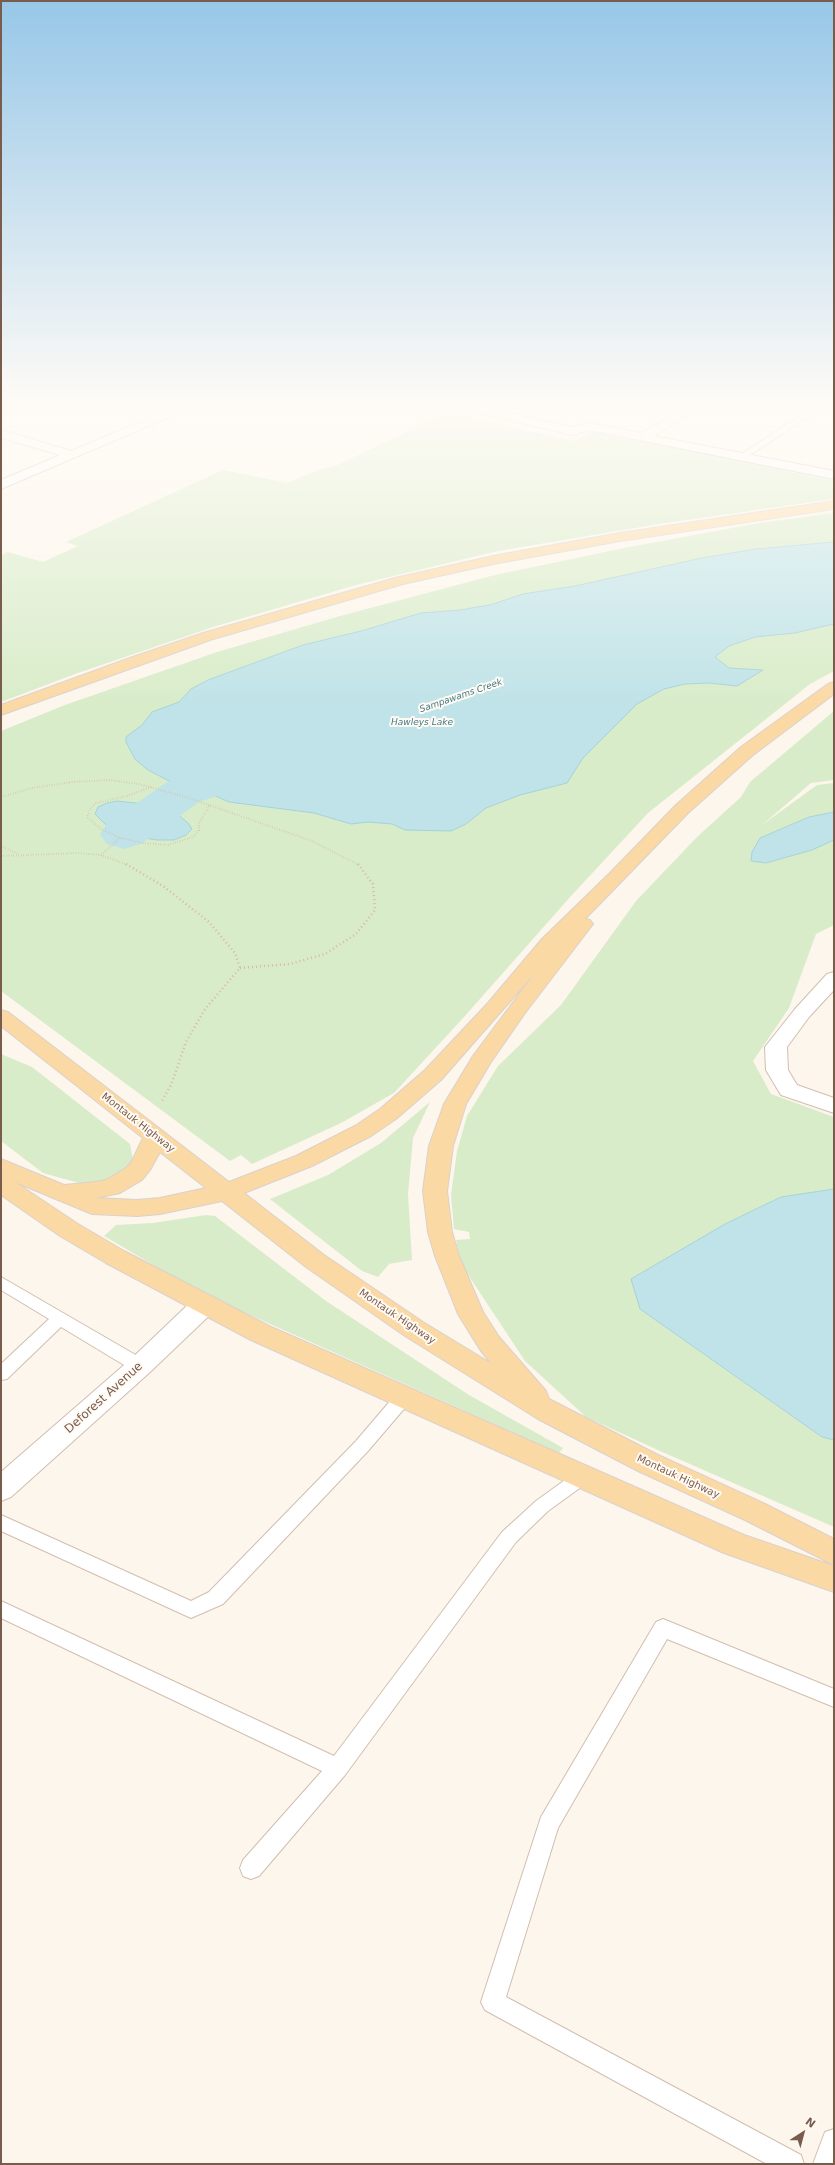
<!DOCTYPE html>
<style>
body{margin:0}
#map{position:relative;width:835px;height:2165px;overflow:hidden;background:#fdf6ec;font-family:"DejaVu Sans",sans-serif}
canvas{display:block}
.frame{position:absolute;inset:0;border:2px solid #7a5c4d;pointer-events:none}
.north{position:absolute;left:783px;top:2113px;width:40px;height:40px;-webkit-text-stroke:3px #fffaf3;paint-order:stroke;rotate:36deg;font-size:11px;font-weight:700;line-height:16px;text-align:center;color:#7a5c4d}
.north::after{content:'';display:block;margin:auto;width:14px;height:18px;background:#7a5c4d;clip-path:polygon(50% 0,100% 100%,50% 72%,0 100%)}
</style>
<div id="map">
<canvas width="835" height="2165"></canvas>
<div class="frame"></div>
<div class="north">N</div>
</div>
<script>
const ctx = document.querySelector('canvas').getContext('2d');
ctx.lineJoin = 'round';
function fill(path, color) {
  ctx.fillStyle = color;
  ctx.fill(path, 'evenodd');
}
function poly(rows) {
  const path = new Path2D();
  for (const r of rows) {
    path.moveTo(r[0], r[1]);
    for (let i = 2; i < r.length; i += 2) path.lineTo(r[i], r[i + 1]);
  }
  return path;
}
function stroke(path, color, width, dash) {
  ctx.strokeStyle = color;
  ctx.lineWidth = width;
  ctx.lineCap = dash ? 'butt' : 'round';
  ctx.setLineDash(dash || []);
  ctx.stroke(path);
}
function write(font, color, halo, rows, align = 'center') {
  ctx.font = font + ' "DejaVu Sans",sans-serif';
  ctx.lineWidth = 4;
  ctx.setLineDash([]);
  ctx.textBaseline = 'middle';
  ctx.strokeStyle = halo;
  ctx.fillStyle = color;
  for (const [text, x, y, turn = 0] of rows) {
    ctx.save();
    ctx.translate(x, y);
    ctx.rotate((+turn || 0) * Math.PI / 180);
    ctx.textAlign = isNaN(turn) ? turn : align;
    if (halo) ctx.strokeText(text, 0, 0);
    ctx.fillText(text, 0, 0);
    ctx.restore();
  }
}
fill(poly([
 [450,414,466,415,474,419,574,441,595,430,834,481,834,499,659,524,498,551,356,585,213,627,75,674,1,702,1,555,8,552,43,562,78,546,66,542,223,470,287,483,313,472,340,464,433,419],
 [834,513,834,671,810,684,648,813,571,896,464,1017,394,1093,341,1123,252,1164,241,1155,230,1161,1,991,1,731,65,705,217,652,340,616,495,575,624,548,759,523],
 [834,711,834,780,811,783,762,825,817,785,834,783,834,812,809,817,760,838,752,861,766,863,812,850,834,840,834,925,816,934,789,1008,753,1061,771,1094,834,1117,834,1189,781,1197,725,1224,640,1309,822,1437,834,1440,834,1527,660,1451,586,1417,525,1361,461,1264,456,1240,470,1239,469,1232,454,1229,451,1195,457,1151,467,1116,498,1066,561,1005,636,901,697,837,741,797,750,782],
 [1,1054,32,1067,130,1144,133,1159,125,1171,110,1181,79,1183,43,1173,1,1141],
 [430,1102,413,1138,408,1194,412,1260,389,1264,378,1277,362,1271,270,1199,328,1175,381,1143],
 [206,1215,215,1216,326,1301,469,1395,563,1448,559,1453,203,1294,104,1236,116,1225,153,1223]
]), '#d8ecc9');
const water = poly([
 [834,542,834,624,795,633,755,637,729,646,715,657,729,668,763,670,737,686,709,683,685,684,664,689,637,704,583,758,567,783,520,795,486,808,466,824,451,831,405,830,392,824,368,822,351,824,314,813,229,802,211,794,200,792,193,795,183,792,174,789,177,785,148,770,135,759,126,742,126,737,142,725,152,712,179,702,191,689,208,680,303,645,361,631,421,613,460,610,490,605,523,594,575,586,702,558,756,549,834,542],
 [166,794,185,800,175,812,188,823,192,829,186,835,174,840,157,840,126,835,110,829,95,814,98,807,107,803,117,801,145,804,166,794],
 [834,812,834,840,812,850,766,863,751,861,752,852,760,838,809,817,834,812],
 [834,1189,834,1440,822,1437,640,1309,631,1279,725,1224,781,1197,834,1189]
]);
fill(water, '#bfe3e8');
stroke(water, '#a5d3da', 1);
fill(poly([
 [261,752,277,756,284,766,277,776,199,802,141,844,124,849,107,844,100,834,107,824,167,782,261,752]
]), '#bfe3e8');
const lane = poly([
 [817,405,826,405,744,459,737,457,817,405],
 [1,1277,146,1361,148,1366,146,1371,140,1372,134,1371,61,1327,7,1379,1,1380,1,1364,49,1319,1,1290,1,1277],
 [403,1391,409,1393,412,1398,409,1403,368,1451,223,1604,191,1618,1,1531,1,1515,191,1601,209,1592,356,1441,397,1393,403,1391],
 [582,1470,588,1472,591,1477,588,1482,548,1511,516,1542,345,1775,259,1876,251,1879,243,1876,240,1868,243,1860,322,1771,1,1618,1,1601,334,1756,502,1532,536,1501,576,1472,582,1470],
 [663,1619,834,1689,834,1707,667,1639,558,1828,506,1997,801,2155,804,2164,767,2164,485,2010,481,2002,541,1817,656,1622,663,1619],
 [834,2129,834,2164,813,2164,825,2132,834,2129]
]);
const street = poly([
 [180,405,195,405,193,407,1,489,1,480,60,455,1,438,1,430,71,451,180,405],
 [451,405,472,405,572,427,588,423,641,433,690,405,704,405,654,436,834,471,834,479,589,430,573,435,457,408,451,405],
 [834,972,834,990,809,1017,787,1047,788,1070,797,1085,834,1098,834,1113,781,1095,766,1070,765,1047,795,1009,827,974,834,972],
 [204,1296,213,1298,217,1305,213,1312,149,1373,11,1497,1,1501,1,1472,131,1359,195,1298,204,1296]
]);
const primary = poly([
 [834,501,834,509,620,541,493,564,403,584,213,639,1,715,1,705,127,659,203,633,395,578,493,556,620,533,834,501],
 [834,682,834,694,753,755,688,813,585,919,590,920,593,924,525,1013,491,1062,466,1104,453,1146,447,1191,452,1232,459,1256,483,1312,499,1337,546,1391,549,1399,658,1455,765,1504,834,1539,834,1565,745,1520,638,1471,538,1419,405,1336,306,1267,222,1201,160,1214,137,1216,92,1214,15,1182,78,1224,124,1251,269,1326,744,1535,834,1566,834,1592,724,1553,251,1340,106,1263,60,1236,1,1195,1,1159,64,1185,96,1182,106,1180,126,1168,132,1161,143,1138,1,1026,1,1010,8,1012,229,1182,296,1156,355,1126,380,1109,425,1070,488,1003,542,939,611,872,676,805,741,747,828,684,834,682],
 [534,974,473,1056,444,1104,429,1146,423,1191,428,1232,435,1256,458,1314,481,1351,492,1364,423,1322,324,1255,244,1193,312,1166,371,1136,396,1119,441,1080,534,974],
 [160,1152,206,1188,160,1198,137,1200,96,1198,120,1193,142,1180,150,1170,160,1152]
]);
stroke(lane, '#d1beb0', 2);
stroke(street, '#d1beb0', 2);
stroke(primary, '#dad1cd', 2);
stroke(poly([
 [151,787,127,796,96,803,90,809,87,817,101,829,120,838,143,843,168,845,193,837,199,830,199,823,210,805],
 [1,797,32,788,72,782,109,780,139,784,189,798,312,841,359,865],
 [1,846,19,854],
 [101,855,120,838],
 [1,856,78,853,101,855,128,865]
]), '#d9b8a5', 2, [0.5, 2]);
stroke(poly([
 [126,864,163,886,209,922,235,953,240,968,205,1009,186,1042,171,1085,162,1101],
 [240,968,290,964,325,954,356,934,375,910,373,884,358,864]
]), '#d9b8a5', 2.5, [1, 3]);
fill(lane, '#fff');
fill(street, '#fff');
fill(primary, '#fbd9a5');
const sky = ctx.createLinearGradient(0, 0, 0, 708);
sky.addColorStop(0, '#97c7e8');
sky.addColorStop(0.57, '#fefbf6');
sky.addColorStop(1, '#fefbf600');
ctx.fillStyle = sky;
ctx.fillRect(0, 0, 835, 708);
write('italic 9px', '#437c86', '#fffaf3', [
 ["Sampawams Creek",461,696,-19],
 ["Hawleys Lake",422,723]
]);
write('10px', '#7a5c4d', '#fffaf3', [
 ["Montauk Highway",138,1123,38],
 ["Montauk Highway",397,1317,34],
 ["Montauk Highway",678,1477,25]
]);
write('12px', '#7a5c4d', '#fffaf3', [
 ["Deforest Avenue",104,1398,-42]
]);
</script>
